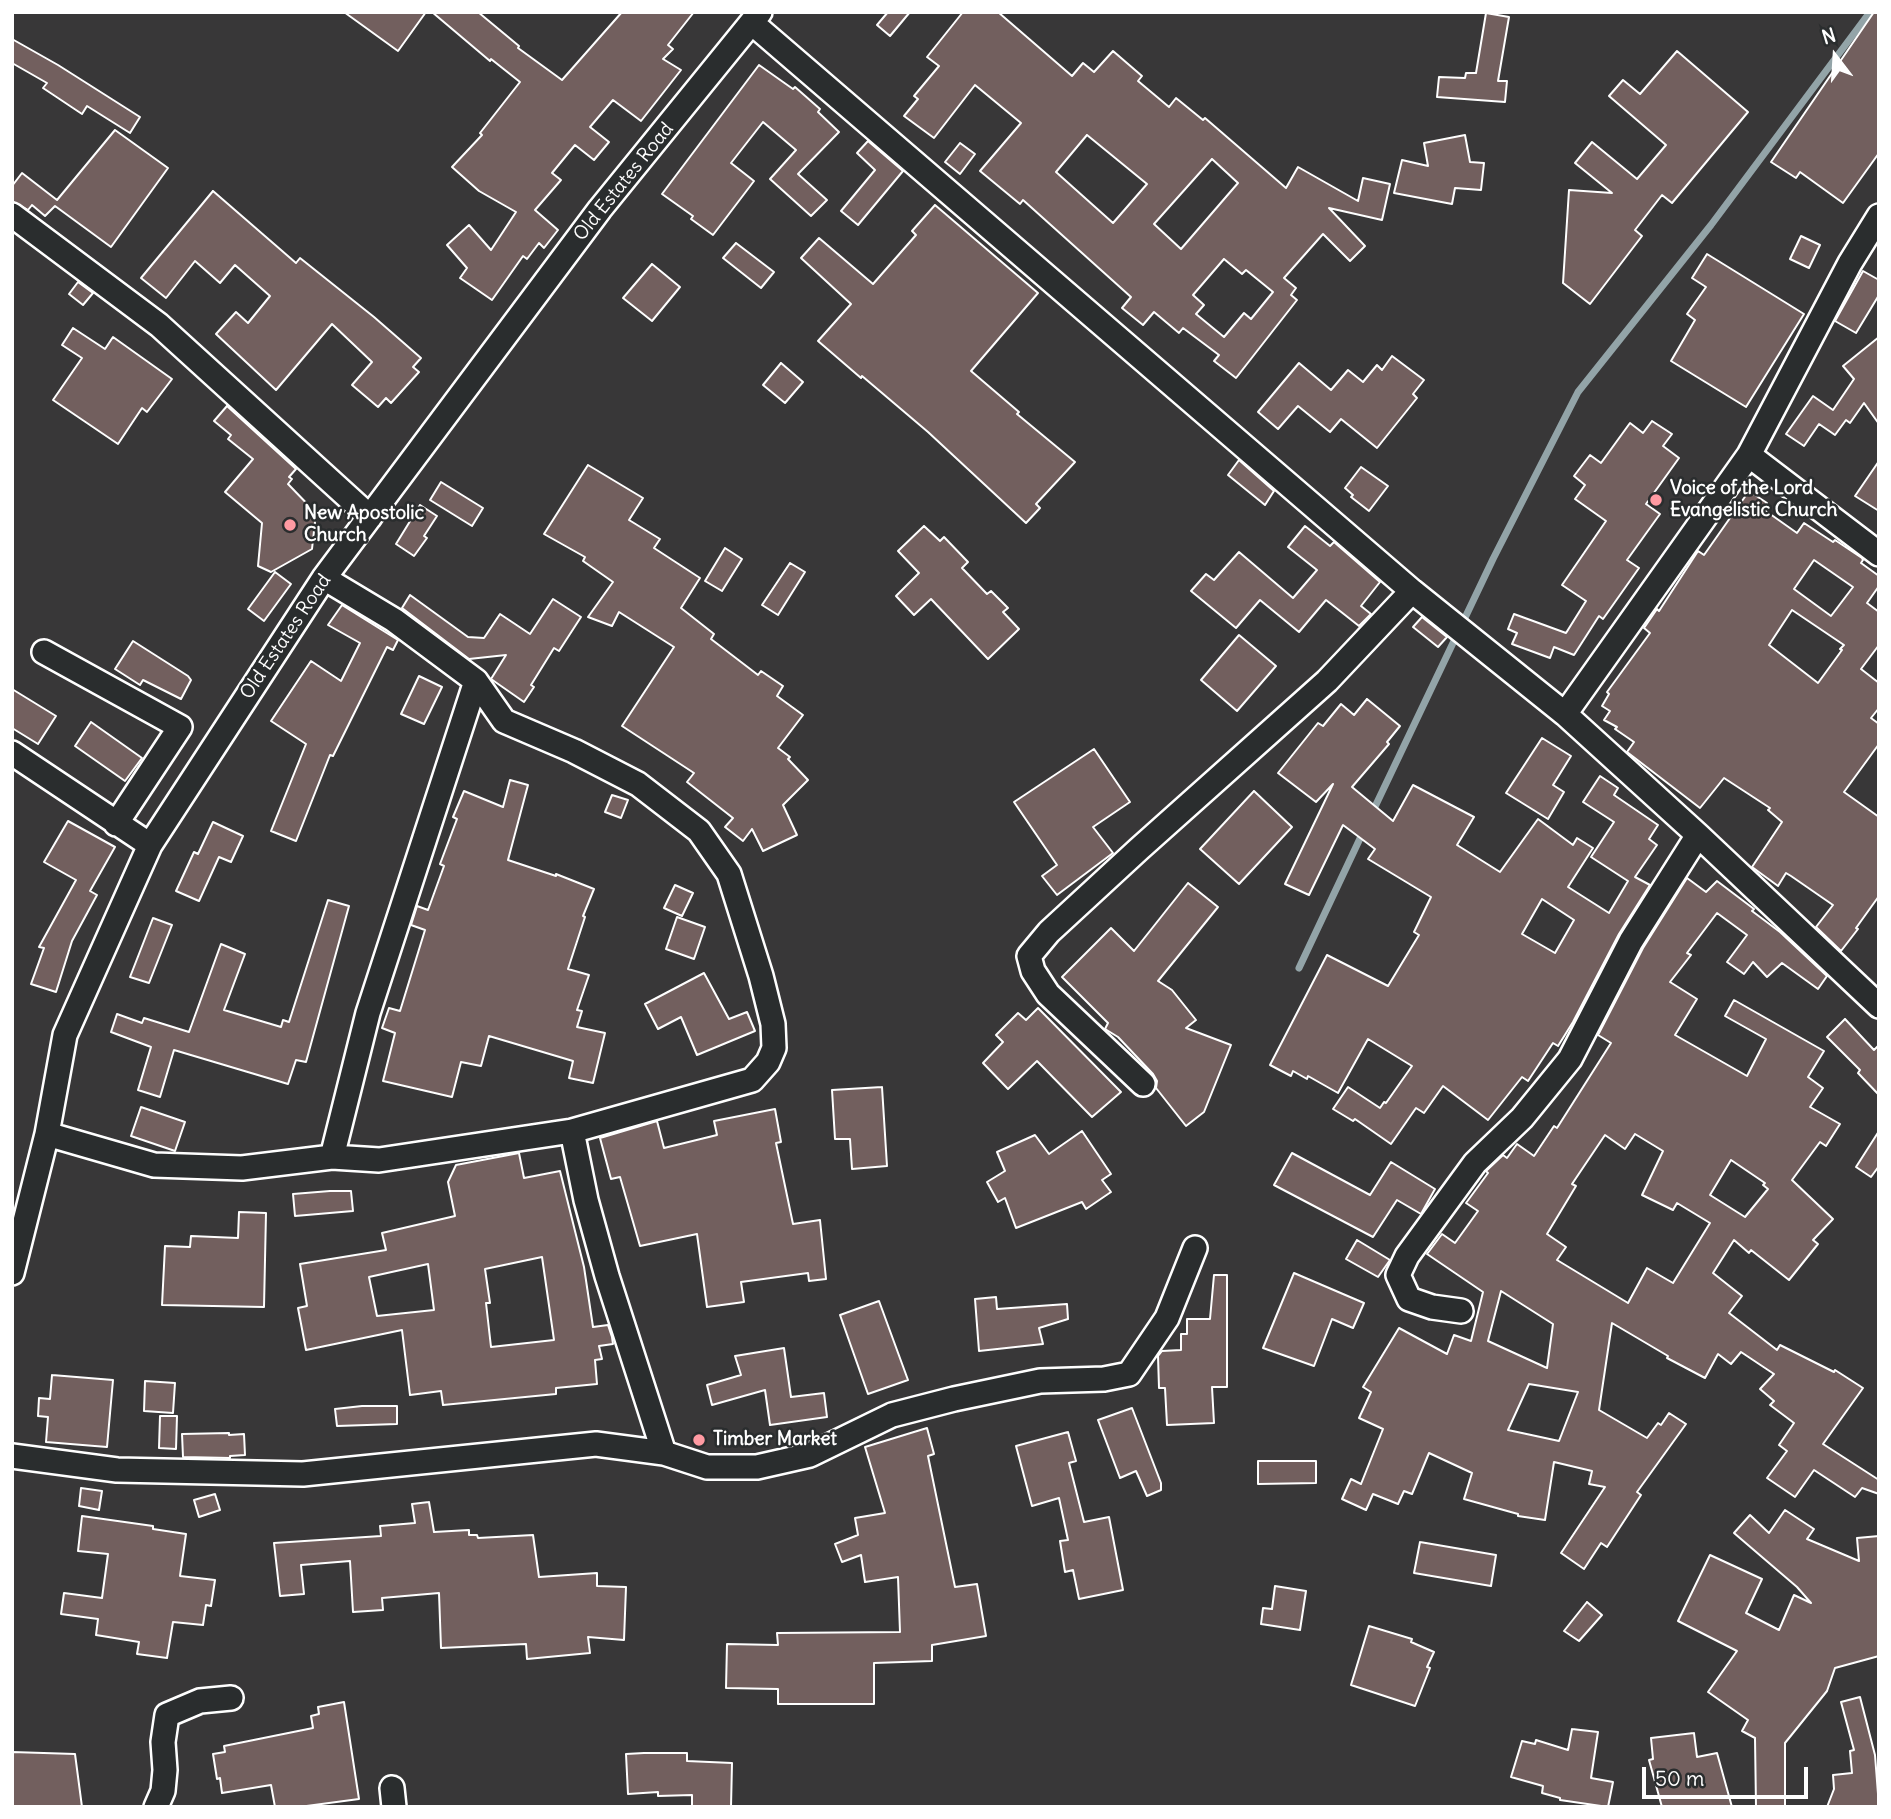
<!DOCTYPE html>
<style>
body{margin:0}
#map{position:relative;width:1891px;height:1819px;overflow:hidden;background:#383738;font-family:Delius,sans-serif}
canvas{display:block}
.frame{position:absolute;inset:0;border:14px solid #fff;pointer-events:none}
.north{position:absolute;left:1800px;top:21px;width:70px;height:70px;-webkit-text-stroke:5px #2a2d2e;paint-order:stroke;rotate:343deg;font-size:19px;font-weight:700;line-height:28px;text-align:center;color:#fff}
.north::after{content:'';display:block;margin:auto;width:24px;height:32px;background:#fff;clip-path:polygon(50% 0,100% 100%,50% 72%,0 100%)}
.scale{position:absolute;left:1642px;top:1767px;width:166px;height:32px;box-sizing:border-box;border:4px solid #fff;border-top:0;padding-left:9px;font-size:21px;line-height:24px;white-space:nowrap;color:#fff;-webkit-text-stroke:5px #2a2d2e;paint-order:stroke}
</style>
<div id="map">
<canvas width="1891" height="1819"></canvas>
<div class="frame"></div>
<div class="north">N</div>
<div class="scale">50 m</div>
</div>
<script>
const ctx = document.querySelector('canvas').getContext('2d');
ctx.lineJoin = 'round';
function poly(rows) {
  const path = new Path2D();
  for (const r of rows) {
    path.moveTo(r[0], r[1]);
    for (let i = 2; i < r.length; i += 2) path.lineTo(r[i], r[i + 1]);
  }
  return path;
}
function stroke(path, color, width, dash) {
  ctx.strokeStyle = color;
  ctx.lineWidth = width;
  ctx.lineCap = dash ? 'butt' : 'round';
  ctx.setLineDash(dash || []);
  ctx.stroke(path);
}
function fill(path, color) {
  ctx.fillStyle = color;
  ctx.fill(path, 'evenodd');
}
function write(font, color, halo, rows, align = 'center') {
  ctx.font = font + ' Delius,sans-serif';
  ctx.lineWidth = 5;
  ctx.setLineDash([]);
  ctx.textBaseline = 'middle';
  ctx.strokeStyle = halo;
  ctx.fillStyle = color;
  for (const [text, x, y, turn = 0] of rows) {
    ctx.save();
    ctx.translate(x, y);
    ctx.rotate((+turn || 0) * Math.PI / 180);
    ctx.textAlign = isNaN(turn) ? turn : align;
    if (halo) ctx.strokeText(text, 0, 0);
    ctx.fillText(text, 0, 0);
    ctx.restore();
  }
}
stroke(poly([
 [1372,813,1493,559,1578,392,1711,225,1870,12],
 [1299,968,1364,830]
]), '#93a4a8', 7);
const building = poly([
 [344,12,426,12,398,51,344,12],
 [432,12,478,12,519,46,518,48,562,80,622,12,694,12,668,45,673,49,663,59,681,70,641,121,613,100,590,127,609,142,594,160,575,145,552,173,561,180,535,210,558,230,544,248,539,243,527,259,523,256,492,300,460,278,467,268,447,245,469,225,491,250,516,212,479,191,452,167,482,135,480,133,520,82,491,59,490,61,432,12],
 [888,12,910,12,890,36,877,25,888,12],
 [963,12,998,12,1072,76,1083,63,1094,72,1113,51,1142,76,1138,81,1169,107,1176,98,1203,120,1205,118,1286,188,1298,167,1358,201,1363,178,1390,184,1382,220,1329,208,1365,246,1350,261,1323,234,1284,278,1296,288,1291,295,1297,300,1236,378,1214,361,1219,355,1183,328,1179,333,1154,312,1143,325,1122,308,1131,297,1023,200,1020,204,980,171,1021,123,975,85,934,138,904,116,918,99,914,96,939,66,927,57,963,12],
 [1087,135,1147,184,1113,223,1056,172,1087,135],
 [1212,159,1238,183,1181,249,1154,224,1212,159],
 [1224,259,1242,274,1246,270,1273,292,1251,319,1244,313,1224,337,1196,314,1204,305,1193,295,1224,259],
 [1874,12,1879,12,1879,153,1843,203,1800,172,1796,178,1771,162,1874,12],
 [1486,13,1509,17,1498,81,1507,81,1505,102,1437,97,1439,77,1465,78,1466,73,1476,73,1486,13],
 [12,39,58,65,140,117,130,133,87,106,82,114,43,88,47,83,12,63,12,39],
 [1677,51,1748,112,1672,203,1662,195,1635,230,1642,236,1590,304,1563,283,1569,190,1612,193,1575,163,1592,142,1637,179,1666,145,1609,96,1623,80,1640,94,1677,51],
 [759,65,793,89,795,87,820,109,818,112,839,132,798,174,827,200,811,216,770,179,796,150,763,122,731,163,754,181,713,235,691,219,693,216,662,194,759,65],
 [115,130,168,168,111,247,55,206,45,216,32,205,28,210,12,201,12,186,22,173,57,200,115,130],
 [1465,135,1470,162,1484,163,1481,190,1455,188,1452,204,1394,193,1402,160,1428,166,1424,143,1465,135],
 [868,141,903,171,858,225,841,211,875,170,857,153,868,141],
 [960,143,975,154,960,174,945,162,960,143],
 [213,191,296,263,300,258,374,317,421,358,413,367,419,372,391,403,386,398,378,407,352,385,372,362,332,324,276,390,216,334,236,312,248,323,270,296,235,265,220,283,195,261,166,298,141,278,213,191],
 [935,205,1038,293,971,371,1019,412,1017,414,1075,462,1036,504,1040,508,1026,523,928,432,862,376,861,378,818,341,851,304,801,258,819,238,873,284,916,235,912,231,935,205],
 [1801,236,1820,245,1809,268,1790,259,1801,236],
 [736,243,774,272,761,288,723,258,736,243],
 [1707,254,1804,314,1746,407,1671,361,1695,320,1687,314,1706,287,1692,278,1707,254],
 [652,264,680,287,652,321,623,298,652,264],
 [1863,271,1879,280,1879,295,1856,333,1835,321,1863,271],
 [78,282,93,293,83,305,69,294,78,282],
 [73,328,105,349,113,337,172,379,147,412,142,408,118,444,53,400,82,358,62,345,73,328],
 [1879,337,1879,424,1864,403,1850,423,1846,420,1835,435,1819,424,1804,446,1786,434,1813,396,1833,410,1854,379,1843,366,1879,337],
 [1392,356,1424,380,1413,394,1417,398,1377,448,1341,419,1330,432,1298,406,1278,429,1258,412,1299,363,1331,390,1348,370,1363,382,1377,365,1382,370,1392,356],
 [781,363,803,382,785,403,763,385,781,363],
 [227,406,296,469,289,477,292,479,288,484,316,513,312,549,271,572,258,566,262,523,225,492,253,459,228,439,231,435,214,421,227,406],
 [1652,421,1672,434,1663,446,1679,458,1646,504,1660,514,1627,560,1639,568,1603,619,1599,616,1574,655,1554,647,1550,658,1512,644,1517,633,1508,629,1514,614,1566,633,1586,601,1562,585,1606,521,1575,499,1585,485,1574,476,1590,455,1601,463,1630,423,1643,433,1652,421],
 [1239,460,1274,491,1265,505,1228,475,1239,460],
 [1879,461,1879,511,1855,496,1879,461],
 [588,465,643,498,629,520,660,539,654,548,700,578,681,608,714,634,711,639,758,675,761,671,783,686,777,696,803,715,778,748,790,757,788,759,808,780,783,805,797,835,763,851,752,829,743,841,725,827,733,818,687,782,694,773,622,726,674,647,619,612,612,626,588,617,613,582,583,561,585,557,544,534,588,465],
 [1361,467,1388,486,1369,511,1351,497,1353,495,1345,488,1361,467],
 [441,482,483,508,472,526,430,500,441,482],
 [1749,491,1767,503,1763,509,1797,533,1804,523,1833,542,1835,540,1862,558,1863,560,1861,563,1879,576,1879,586,1867,603,1879,612,1879,645,1861,669,1879,683,1879,708,1871,718,1879,724,1879,744,1844,792,1879,817,1879,896,1856,928,1858,929,1841,951,1816,927,1833,905,1791,876,1786,873,1778,886,1752,867,1782,822,1768,810,1770,808,1724,778,1700,808,1627,752,1634,742,1615,729,1617,727,1604,720,1610,711,1602,706,1609,694,1607,692,1650,633,1644,628,1657,609,1659,611,1698,551,1704,555,1749,491],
 [1814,560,1853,587,1831,616,1794,589,1814,560],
 [1792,610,1844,645,1840,649,1842,650,1818,683,1769,645,1792,610],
 [420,505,437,516,424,536,427,538,414,556,396,544,420,505],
 [924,526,940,541,944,537,968,562,962,568,987,594,991,591,1008,608,1003,612,1019,629,988,659,931,599,914,615,896,596,919,573,898,551,924,526],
 [1305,526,1330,546,1334,542,1380,582,1361,606,1371,614,1359,626,1326,600,1299,632,1260,600,1236,628,1191,591,1206,574,1214,580,1239,552,1293,598,1317,570,1288,547,1305,526],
 [725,548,742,559,722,591,705,581,725,548],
 [790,563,805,572,778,615,762,605,790,563],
 [275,572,291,584,264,621,248,609,275,572],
 [410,595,468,637,484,638,500,614,530,634,553,599,581,617,559,651,554,648,531,685,534,687,524,702,491,679,506,655,469,659,402,608,410,595],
 [342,605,398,640,393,650,387,647,333,756,330,755,296,841,271,831,306,744,271,721,311,661,341,681,360,643,328,625,342,605],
 [1422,617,1447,637,1438,647,1413,627,1422,617],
 [1239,635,1276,666,1237,711,1201,680,1239,635],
 [133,641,188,676,191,680,181,699,143,680,140,685,115,669,133,641],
 [419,676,442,687,424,724,401,714,419,676],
 [12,689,56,716,38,744,12,728,12,689],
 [1367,699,1400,726,1387,742,1389,744,1352,787,1393,821,1413,785,1474,817,1457,845,1500,872,1538,819,1573,845,1577,838,1593,848,1568,887,1609,913,1628,881,1591,857,1614,822,1583,802,1600,776,1618,788,1614,795,1658,825,1649,839,1657,845,1635,877,1650,885,1619,934,1573,1022,1558,1046,1553,1043,1528,1081,1522,1077,1488,1120,1443,1086,1424,1113,1416,1108,1391,1144,1355,1119,1353,1121,1333,1109,1348,1087,1380,1108,1384,1102,1386,1103,1412,1066,1368,1039,1338,1093,1308,1076,1307,1079,1293,1071,1291,1076,1270,1065,1327,955,1388,986,1419,935,1414,932,1431,897,1368,859,1375,849,1343,825,1309,895,1285,884,1333,784,1316,802,1278,773,1318,723,1323,726,1341,704,1354,715,1367,699],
 [1542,899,1574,920,1555,953,1522,934,1542,899],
 [91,722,142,758,125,781,75,746,91,722],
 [1542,738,1571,756,1553,785,1564,792,1548,819,1506,793,1542,738],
 [1094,749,1130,802,1093,827,1113,853,1057,895,1042,876,1057,865,1014,802,1094,749],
 [510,780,528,785,508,860,556,876,556,874,594,889,583,916,585,917,568,969,589,975,577,1010,582,1011,577,1027,605,1033,593,1083,569,1078,573,1061,489,1036,481,1066,461,1062,452,1097,383,1081,395,1033,382,1028,389,1008,400,1011,425,930,411,925,417,906,428,910,444,866,440,864,457,819,453,817,464,791,503,807,510,780],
 [1254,791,1292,827,1239,884,1200,849,1254,791],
 [612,795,628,800,621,818,605,812,612,795],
 [68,821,115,847,90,891,97,895,72,941,56,992,31,984,44,948,39,947,76,880,44,862,68,821],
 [213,822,243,836,231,862,219,857,199,901,176,891,194,852,198,854,213,822],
 [1687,878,1706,892,1717,881,1754,909,1752,911,1780,932,1827,976,1818,989,1782,963,1767,977,1753,962,1744,974,1727,962,1747,935,1717,913,1687,953,1691,955,1670,982,1697,999,1675,1035,1747,1076,1766,1039,1725,1016,1734,1000,1824,1051,1808,1077,1823,1088,1810,1107,1840,1124,1826,1146,1820,1142,1792,1180,1833,1219,1813,1240,1818,1244,1789,1280,1751,1250,1749,1253,1734,1240,1713,1273,1742,1296,1729,1313,1777,1350,1780,1345,1834,1372,1835,1370,1863,1388,1823,1444,1879,1480,1879,1494,1862,1488,1855,1497,1814,1470,1795,1497,1767,1478,1787,1451,1779,1445,1794,1423,1770,1405,1774,1401,1760,1389,1774,1374,1741,1352,1731,1364,1718,1354,1705,1378,1667,1358,1668,1356,1612,1323,1599,1410,1647,1438,1658,1423,1661,1425,1669,1413,1686,1424,1637,1492,1641,1495,1607,1547,1601,1543,1584,1569,1561,1553,1605,1487,1589,1484,1592,1471,1554,1462,1545,1520,1518,1516,1518,1514,1464,1499,1472,1473,1429,1453,1412,1494,1404,1491,1398,1504,1373,1494,1366,1510,1342,1499,1351,1479,1361,1484,1383,1429,1359,1418,1371,1392,1363,1387,1399,1328,1447,1354,1454,1335,1471,1341,1483,1292,1427,1254,1442,1234,1455,1243,1478,1211,1466,1203,1488,1173,1486,1171,1503,1155,1507,1158,1517,1144,1534,1156,1554,1126,1557,1128,1611,1043,1598,1035,1643,948,1687,878],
 [1635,1134,1663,1151,1642,1195,1673,1210,1677,1203,1710,1223,1673,1283,1647,1268,1628,1303,1557,1260,1566,1247,1547,1234,1576,1186,1572,1184,1605,1135,1625,1149,1635,1134],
 [1731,1160,1765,1183,1763,1185,1768,1189,1745,1217,1710,1195,1731,1160],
 [1501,1291,1553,1324,1547,1368,1488,1341,1501,1291],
 [1529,1384,1578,1392,1559,1441,1508,1430,1529,1384],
 [1188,883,1218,907,1158,981,1172,990,1196,1020,1186,1028,1231,1045,1204,1112,1186,1126,1156,1088,1157,1081,1153,1074,1118,1037,1105,1029,1108,1023,1062,977,1111,928,1134,951,1188,883],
 [675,885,693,893,682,916,664,908,675,885],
 [328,900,349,906,306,1062,296,1060,288,1084,174,1050,160,1097,138,1090,151,1047,111,1032,117,1014,142,1023,144,1018,189,1032,221,944,245,954,224,1010,281,1027,283,1020,289,1022,328,900],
 [677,917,705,927,694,959,666,949,677,917],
 [153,918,172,925,149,983,130,977,153,918],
 [704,973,729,1019,747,1012,755,1031,697,1055,681,1017,658,1029,645,1004,704,973],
 [1038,1008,1121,1092,1092,1117,1037,1061,1008,1089,983,1063,1003,1042,996,1035,1018,1013,1026,1020,1038,1008],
 [1845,1019,1874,1050,1879,1045,1879,1095,1858,1073,1860,1070,1827,1037,1845,1019],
 [882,1087,887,1166,852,1169,850,1139,835,1139,832,1090,882,1087],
 [141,1107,185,1122,175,1151,131,1136,141,1107],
 [775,1109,781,1142,776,1143,793,1224,820,1220,826,1279,809,1281,808,1273,741,1282,744,1302,707,1307,697,1234,640,1246,620,1177,611,1179,600,1138,657,1121,664,1148,717,1135,714,1121,775,1109],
 [1082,1131,1111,1174,1102,1180,1111,1192,1086,1209,1082,1202,1016,1228,1005,1198,998,1202,987,1182,1005,1171,997,1152,1035,1135,1049,1154,1082,1131],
 [1879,1131,1879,1166,1871,1177,1856,1167,1879,1131],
 [519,1153,524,1178,560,1171,584,1267,593,1327,608,1325,612,1337,613,1344,599,1346,602,1359,595,1360,597,1384,556,1388,556,1394,443,1405,441,1391,410,1395,402,1330,306,1350,298,1308,307,1306,300,1264,386,1250,382,1233,455,1216,448,1182,456,1165,519,1153],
 [542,1257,554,1340,491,1347,486,1303,490,1303,485,1269,542,1257],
 [428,1264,434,1310,377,1316,369,1277,428,1264],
 [1292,1153,1370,1195,1391,1162,1435,1189,1421,1214,1397,1200,1373,1237,1274,1185,1292,1153],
 [330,1191,351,1191,353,1211,295,1216,293,1194,330,1191],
 [239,1212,266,1213,264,1307,162,1305,165,1246,190,1247,191,1236,238,1238,239,1212],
 [1357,1240,1390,1260,1378,1277,1346,1259,1357,1240],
 [1294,1273,1364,1303,1353,1328,1332,1319,1314,1366,1263,1348,1294,1273],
 [1214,1275,1227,1275,1227,1387,1212,1387,1214,1423,1167,1425,1165,1388,1159,1388,1158,1356,1162,1351,1181,1350,1181,1334,1187,1334,1187,1319,1210,1319,1214,1275],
 [996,1297,997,1309,1067,1304,1068,1319,1039,1328,1043,1344,979,1351,975,1299,996,1297],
 [879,1301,908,1380,868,1394,840,1315,879,1301],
 [784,1348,791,1397,824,1393,827,1417,770,1425,765,1390,712,1405,707,1385,741,1375,735,1356,784,1348],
 [52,1375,113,1380,107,1447,46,1442,48,1417,38,1416,39,1398,50,1399,52,1375],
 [145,1381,175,1383,173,1413,144,1411,145,1381],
 [362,1406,397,1406,397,1424,337,1426,335,1409,362,1406],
 [1132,1408,1161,1483,1161,1490,1147,1496,1136,1471,1120,1478,1098,1420,1132,1408],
 [160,1416,177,1416,176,1449,159,1448,160,1416],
 [927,1428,934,1454,928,1456,955,1587,977,1584,986,1636,932,1645,932,1661,874,1663,874,1704,778,1704,778,1689,726,1688,727,1644,778,1645,777,1633,900,1632,898,1577,865,1582,861,1555,842,1562,835,1544,858,1535,855,1518,885,1513,865,1447,927,1428],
 [1068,1432,1076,1461,1069,1463,1084,1522,1109,1517,1123,1590,1079,1599,1073,1570,1065,1572,1060,1541,1068,1540,1059,1498,1032,1506,1016,1446,1068,1432],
 [229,1433,229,1435,244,1434,245,1455,230,1456,230,1458,183,1457,182,1434,229,1433],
 [1258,1461,1316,1461,1316,1483,1258,1484,1258,1461],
 [81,1488,102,1491,99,1510,79,1506,81,1488],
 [215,1494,220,1510,199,1517,194,1500,215,1494],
 [429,1502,434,1532,469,1530,469,1535,477,1535,478,1538,533,1535,539,1577,597,1573,597,1586,626,1587,624,1640,588,1637,590,1653,527,1659,526,1644,441,1648,439,1593,382,1598,383,1610,353,1612,350,1561,301,1565,304,1594,280,1596,274,1543,381,1536,380,1526,415,1523,412,1504,429,1502],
 [1785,1510,1814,1529,1807,1539,1859,1561,1857,1538,1879,1536,1879,1656,1835,1668,1827,1691,1785,1743,1785,1807,1756,1807,1755,1738,1742,1731,1748,1720,1708,1692,1737,1651,1678,1621,1710,1555,1762,1579,1746,1613,1779,1630,1794,1595,1811,1603,1797,1587,1734,1533,1750,1515,1769,1533,1785,1510],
 [82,1516,153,1526,153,1529,186,1534,180,1576,215,1580,211,1606,206,1605,203,1625,173,1622,167,1658,137,1654,139,1642,96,1635,98,1619,61,1614,64,1593,102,1598,108,1554,78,1551,82,1516],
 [1420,1542,1496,1555,1491,1586,1414,1573,1420,1542],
 [1275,1586,1306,1591,1300,1630,1261,1624,1263,1608,1272,1609,1275,1586],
 [1587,1602,1602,1615,1579,1641,1564,1631,1587,1602],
 [1369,1626,1412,1639,1411,1642,1434,1652,1427,1667,1430,1668,1415,1706,1351,1685,1369,1626],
 [1860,1697,1875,1755,1879,1807,1827,1807,1834,1789,1833,1775,1852,1773,1850,1751,1854,1750,1841,1702,1860,1697],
 [344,1702,359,1799,299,1807,275,1807,271,1785,222,1793,220,1778,217,1779,213,1754,225,1752,224,1746,313,1728,311,1716,319,1714,318,1707,344,1702],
 [1572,1729,1598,1732,1591,1778,1613,1782,1608,1807,1560,1800,1560,1798,1542,1793,1543,1786,1511,1777,1522,1741,1535,1744,1536,1740,1568,1750,1572,1729],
 [1694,1733,1697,1757,1717,1753,1732,1807,1662,1807,1649,1760,1653,1759,1651,1738,1694,1733],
 [12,1752,75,1754,82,1807,12,1807,12,1752],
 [644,1753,687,1753,687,1761,732,1763,731,1807,692,1807,692,1795,658,1796,658,1792,628,1794,626,1754,644,1753]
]);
fill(building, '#725f5e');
stroke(building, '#fff', 2);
const minor = poly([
 [752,23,1412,591,1565,714,1698,835,1879,1006],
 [12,215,159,325,370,517],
 [1749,455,1879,554],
 [44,652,180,727,116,824],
 [1565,714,1749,455,1850,263,1879,216],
 [12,753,150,845],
 [1143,1084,1048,994,1033,971,1029,956,1049,932,1139,849,1327,681,1412,591],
 [572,1131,586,1200,607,1276,664,1453],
 [47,1134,154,1165,242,1168,332,1157,379,1160,572,1131,752,1080,768,1062,774,1048,773,1024,761,976,729,874,699,831,638,784,574,751,504,721,476,681,394,620,324,578],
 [332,1157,368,1013,476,681],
 [12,1273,47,1134,65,1035,150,845,324,578,600,209,760,12],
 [1461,1311,1432,1307,1409,1299,1398,1275,1407,1256,1475,1163,1522,1118,1570,1059,1631,941,1698,835],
 [12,1456,117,1470,303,1474,596,1444,664,1453,707,1467,757,1467,810,1455,892,1415,954,1399,1040,1381,1104,1379,1129,1374,1167,1318,1195,1248],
 [392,1788,394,1807],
 [156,1807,163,1791,165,1770,163,1742,167,1715,200,1701,231,1698]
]);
stroke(minor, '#fff', 28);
stroke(minor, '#2a2d2e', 23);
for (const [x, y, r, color] of [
 [1656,500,7,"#ff9aa2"],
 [290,525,7,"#ff9aa2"],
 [699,1440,7,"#ff9aa2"]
]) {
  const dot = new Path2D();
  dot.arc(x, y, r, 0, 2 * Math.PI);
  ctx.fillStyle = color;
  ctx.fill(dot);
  stroke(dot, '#2a2d2e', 2.5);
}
write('19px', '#fff', '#2a2d2e', [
 ["Old Estates Road",624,182,-51],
 ["Old Estates Road",286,637,-56]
]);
write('bold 19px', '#fff', '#2a2d2e', [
 ["Voice of the Lord",1670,489],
 ["Evangelistic Church",1670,511],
 ["New Apostolic",304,514],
 ["Church",304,536],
 ["Timber Market",713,1440]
], 'left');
</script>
